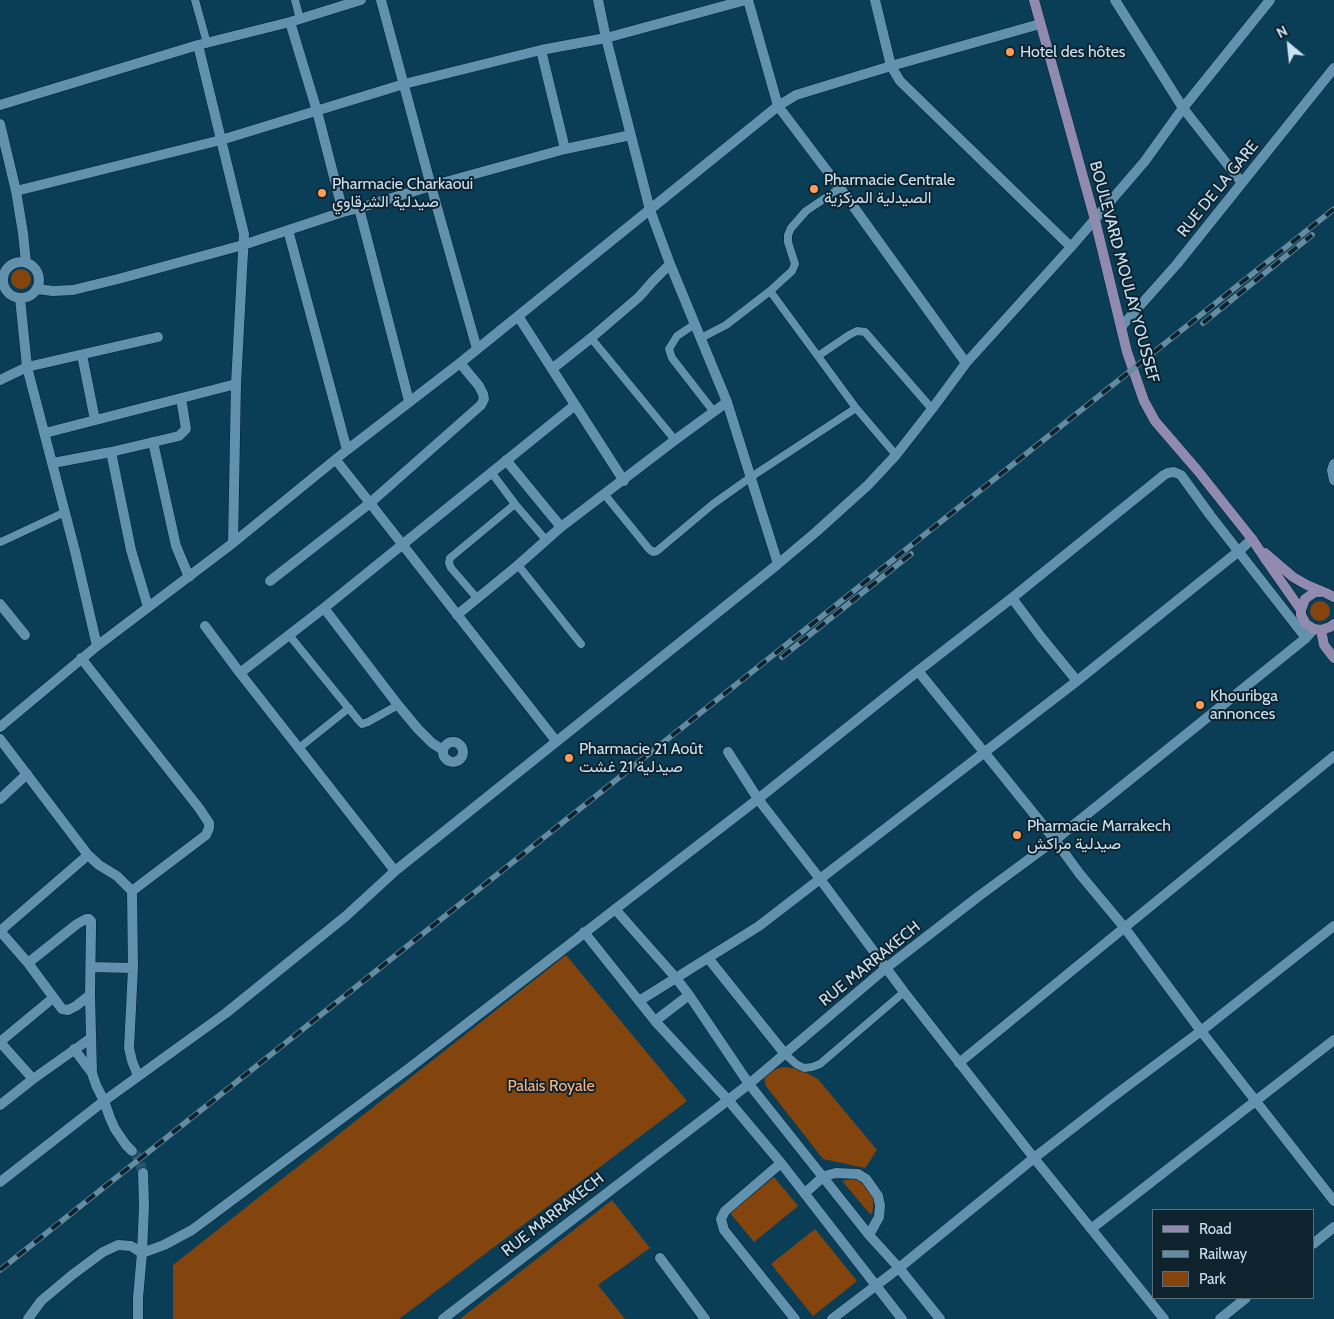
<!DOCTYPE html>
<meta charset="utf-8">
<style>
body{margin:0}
#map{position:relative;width:1334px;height:1319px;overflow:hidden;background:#0a3e57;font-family:Cabin,sans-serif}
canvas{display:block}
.legend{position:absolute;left:1152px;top:1209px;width:162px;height:90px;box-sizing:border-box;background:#0f232e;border:1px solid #596f7c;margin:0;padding:6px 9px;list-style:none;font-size:15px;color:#c9e1f1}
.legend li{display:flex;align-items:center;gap:10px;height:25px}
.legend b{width:25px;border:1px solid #596f7c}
.north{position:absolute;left:1264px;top:20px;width:50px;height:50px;-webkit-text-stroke:4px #0f232e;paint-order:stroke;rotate:332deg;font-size:14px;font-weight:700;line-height:20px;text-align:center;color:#c9e1f1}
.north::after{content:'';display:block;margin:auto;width:18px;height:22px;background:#c9e1f1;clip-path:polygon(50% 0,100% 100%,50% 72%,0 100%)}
</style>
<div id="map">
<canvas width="1334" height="1319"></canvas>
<ul class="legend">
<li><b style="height:6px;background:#8f8aae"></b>Road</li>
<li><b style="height:6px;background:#648b9f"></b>Railway</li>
<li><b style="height:14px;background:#83450d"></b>Park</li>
</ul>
<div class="north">N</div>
</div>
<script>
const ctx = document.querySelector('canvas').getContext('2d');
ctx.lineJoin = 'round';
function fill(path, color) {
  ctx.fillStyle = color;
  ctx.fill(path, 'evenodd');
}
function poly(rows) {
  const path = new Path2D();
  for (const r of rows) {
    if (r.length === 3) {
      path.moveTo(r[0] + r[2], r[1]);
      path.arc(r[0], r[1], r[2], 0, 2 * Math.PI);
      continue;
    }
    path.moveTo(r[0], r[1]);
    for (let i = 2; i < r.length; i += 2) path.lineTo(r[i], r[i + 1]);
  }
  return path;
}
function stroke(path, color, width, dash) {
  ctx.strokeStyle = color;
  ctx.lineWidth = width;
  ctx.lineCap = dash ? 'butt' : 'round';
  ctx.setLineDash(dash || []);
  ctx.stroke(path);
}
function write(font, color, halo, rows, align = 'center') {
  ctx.font = font + ' Cabin,Vazirmatn,sans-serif';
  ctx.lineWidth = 4;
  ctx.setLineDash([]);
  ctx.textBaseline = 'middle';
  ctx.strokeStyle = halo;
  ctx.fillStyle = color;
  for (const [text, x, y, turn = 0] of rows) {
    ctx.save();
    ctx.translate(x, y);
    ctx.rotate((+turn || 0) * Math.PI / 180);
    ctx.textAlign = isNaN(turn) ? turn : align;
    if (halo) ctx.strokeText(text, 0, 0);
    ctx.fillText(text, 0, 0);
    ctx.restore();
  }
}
fill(poly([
 [21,279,10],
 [1320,611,10],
 [566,955,687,1101,399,1319,173,1319,173,1265],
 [783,1067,800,1069,818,1079,877,1150,865,1168,823,1159,766,1086,764,1078,770,1071],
 [774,1177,798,1206,754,1242,730,1213],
 [852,1179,859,1180,870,1192,874,1199,873,1208,871,1215,842,1181],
 [612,1200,650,1248,598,1285,625,1319,460,1319],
 [815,1229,857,1281,813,1316,771,1264]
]), '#83450d');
stroke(poly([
 [132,1151,138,1157,143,1173]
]), '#27566e', 10, [10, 5]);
const service = poly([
 [195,0,207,43],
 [295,0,300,19],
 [770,291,856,408,896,455],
 [695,324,677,336,669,349,672,358,714,412],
 [591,338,675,440],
 [701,338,726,325,770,291,792,271,795,264,788,242,788,235,791,228,806,211,840,188],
 [818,356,849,335,857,331,865,332,932,409],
 [491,472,515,504,546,540],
 [605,495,649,549,653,552,657,551,713,504,751,477,856,408],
 [0,542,3,541,65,512],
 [518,565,581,644],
 [477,598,451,568,449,563,450,558,515,504],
 [289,635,359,721,362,724,368,722,398,705],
 [299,748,349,708],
 [785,1054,796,1064,804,1068,812,1067,820,1064,904,992]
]);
const minor = poly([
 [381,0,431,186,477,349],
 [598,0,606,38,650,210,670,264,727,402,778,564],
 [875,0,891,66,900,81,1071,247],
 [1115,0,1183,108,1242,183],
 [290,22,317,111,343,212],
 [198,45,244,234,236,384,233,543],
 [541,50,565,149],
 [0,105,198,45,290,22,361,0],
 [0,124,16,191,23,233,26,263],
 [16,191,221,140,404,84,541,50,606,38,746,0],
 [359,208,409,401],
 [288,230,347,450],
 [21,280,18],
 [37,289,53,291,73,290,118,279,243,245,343,212,359,208,431,186,565,149,631,135],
 [20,298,27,367,75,551,97,646],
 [518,316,624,481],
 [1121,327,1177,264,1334,68],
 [82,355,95,420],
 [966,363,840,188,778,106,796,95,891,66,1040,24],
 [552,369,591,338,639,297,653,281,670,264],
 [0,380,27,367,158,337],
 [45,433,236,384],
 [153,442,176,546,189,577],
 [111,452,131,550,148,607],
 [336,460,370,503,556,741],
 [506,460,561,527],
 [53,463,111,452,179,436,186,429,181,398],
 [1334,464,1332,470,1334,480],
 [270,581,370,503,481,405,484,399,483,394,479,386,460,363],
 [1012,598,1041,637,1077,681],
 [0,604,25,635],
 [324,608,398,705,418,729,432,743,443,750],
 [457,615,518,565,561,527,675,440,727,402],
 [205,626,240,673,395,871],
 [81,658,199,808,209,823,209,828,206,835,132,891],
 [918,671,984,752,1055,840,1079,873,1124,927,1201,1031,1334,1201],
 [240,673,324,608,575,405],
 [0,727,97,646,233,543,347,450,460,363,778,106,748,0],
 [0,739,88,855,99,865,117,876,132,891,133,968,129,1048,132,1061,138,1076],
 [453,752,10],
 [728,752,758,799,820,879,904,992,1034,1158,1164,1319],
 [0,799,27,774],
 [615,909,676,978,689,995,749,1084,869,1235,899,1268,940,1319],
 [0,931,28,963,62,1009,68,1010,76,1006,90,995],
 [0,931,88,855],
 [584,932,655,1021,728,1100,781,1163,902,1319],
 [708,958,785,1054],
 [28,963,77,924,86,919,89,919,91,921,91,928,90,995,92,1073,96,1085,104,1101,110,1118,115,1129,126,1145,132,1151],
 [91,967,133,968],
 [639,1001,759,926,1077,681,1239,551,1252,539],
 [655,1021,689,995],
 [0,1042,53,998],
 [0,1042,33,1079],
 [74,1049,92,1073],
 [959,1063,1334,756],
 [0,1105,33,1079,91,1038],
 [781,1163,725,1211,721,1219,724,1230,795,1319],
 [0,1182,104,1101,226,1013,346,916,395,871,778,564,816,532,868,485,896,455,932,409,966,363,1071,247,1145,161,1183,108,1270,0],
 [805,1193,824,1176,836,1173,858,1174,866,1179,878,1196,880,1205,879,1217,869,1235],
 [1091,1229,1334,1040],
 [142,1253,144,1206,143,1173],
 [660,1258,705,1319],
 [28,1319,41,1301,72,1275,103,1252,118,1245,131,1246,142,1253],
 [138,1319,138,1298,142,1253,164,1245,192,1230,408,1069,758,799,918,671,1012,598,1164,475,1168,473,1174,472,1181,475,1210,515,1306,638],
 [832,1319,899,1268,1034,1158,1110,1099,1201,1031,1334,926]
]);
const tertiary = poly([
 [1313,1244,1334,1227],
 [443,1319,749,1084,886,968,979,896,1055,840,1306,638,1314,629],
 [1220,1319,1246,1298]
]);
const secondary = poly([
 [1034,0,1095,220,1127,352,1144,401,1155,421,1198,471,1252,539,1266,560,1301,610,1301,615,1306,624,1314,629,1321,630,1330,627,1334,624],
 [1265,553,1293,577,1307,585,1326,593,1334,597],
 [1301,610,1305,599,1315,592,1321,592],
 [1321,630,1324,645,1334,658]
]);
stroke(service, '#002336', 9);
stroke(minor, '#002336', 11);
stroke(tertiary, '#002336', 11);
stroke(secondary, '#002336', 11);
stroke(service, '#6191ad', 8);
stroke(minor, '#6191ad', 10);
stroke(tertiary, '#6191ad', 10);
stroke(secondary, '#8f8aae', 10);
const rail = poly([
 [1203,323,1312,235],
 [782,657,911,554],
 [0,1270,1334,209]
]);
stroke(rail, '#648b9f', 5.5);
stroke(rail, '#0f232e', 4, [11]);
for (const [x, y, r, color] of [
 [1010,52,5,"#fd9d55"],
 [814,189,5,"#fd9d55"],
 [322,193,5,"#fd9d55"],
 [1200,705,5,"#fd9d55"],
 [569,758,5,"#fd9d55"],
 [1017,835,5,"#fd9d55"]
]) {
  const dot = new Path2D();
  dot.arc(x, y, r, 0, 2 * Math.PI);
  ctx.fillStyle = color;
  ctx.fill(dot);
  stroke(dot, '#0f232e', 2);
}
write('16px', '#c9e1f1', '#0f232e', [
 ["Hotel des hôtes",1020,52],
 ["Pharmacie Centrale",824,180],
 ["الصيدلية المركزية",824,198],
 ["Pharmacie Charkaoui",332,184],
 ["صيدلية الشرقاوي",332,202],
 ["Khouribga",1210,696],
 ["annonces",1210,714],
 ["Pharmacie 21 Août",579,749],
 ["صيدلية 21 غشت",579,767],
 ["Pharmacie Marrakech",1027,826],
 ["صيدلية مراكش",1027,844]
], 'left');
write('16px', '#c9e1f1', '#0f232e', [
 ["RUE DE LA GARE",1218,189,-51],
 ["BOULEVARD MOULAY YOUSSEF",1124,272,75],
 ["RUE MARRAKECH",870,964,-39],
 ["RUE MARRAKECH",553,1215,-38]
]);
write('16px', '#feb37e', '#0f232e', [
 ["Palais Royale",551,1086]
]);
</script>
